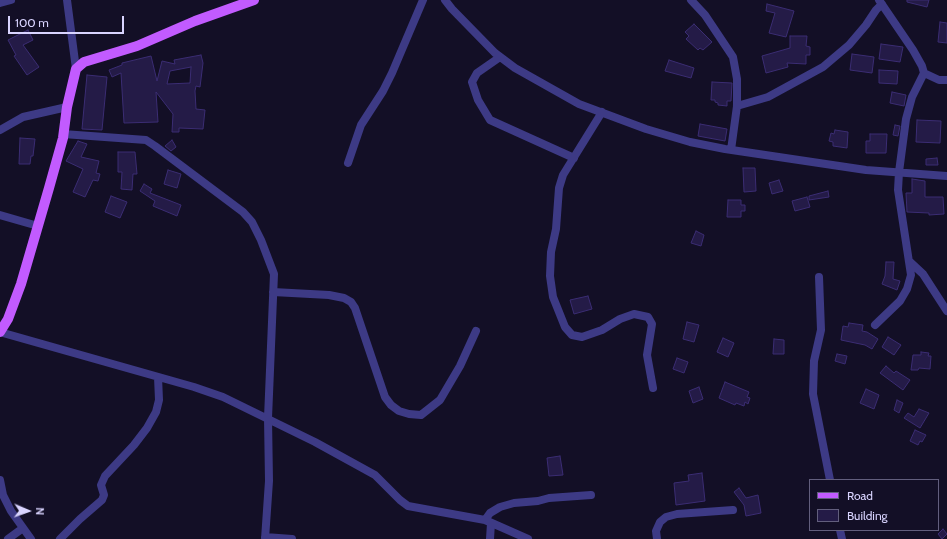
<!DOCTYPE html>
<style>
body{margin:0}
#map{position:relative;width:947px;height:539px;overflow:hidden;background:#130f26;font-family:Cabin,sans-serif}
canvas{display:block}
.legend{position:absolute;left:809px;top:479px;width:130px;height:52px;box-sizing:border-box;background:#130f26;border:1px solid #625e7d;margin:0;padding:5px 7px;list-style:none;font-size:12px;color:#d9d4ff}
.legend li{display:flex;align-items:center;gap:8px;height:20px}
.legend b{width:20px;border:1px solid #625e7d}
.north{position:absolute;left:8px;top:491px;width:40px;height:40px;-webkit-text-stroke:3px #130f26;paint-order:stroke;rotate:92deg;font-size:11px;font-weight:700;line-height:16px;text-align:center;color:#d9d4ff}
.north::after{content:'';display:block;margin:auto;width:14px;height:18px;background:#d9d4ff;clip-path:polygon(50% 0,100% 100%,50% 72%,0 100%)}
.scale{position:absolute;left:8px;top:16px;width:116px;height:18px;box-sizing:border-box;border:2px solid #d9d4ff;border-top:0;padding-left:5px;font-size:12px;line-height:14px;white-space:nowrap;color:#d9d4ff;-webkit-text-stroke:3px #130f26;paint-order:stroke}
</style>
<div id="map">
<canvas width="947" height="539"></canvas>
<ul class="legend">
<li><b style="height:5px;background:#c25bff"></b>Road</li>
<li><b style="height:11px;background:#241b47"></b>Building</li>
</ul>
<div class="north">N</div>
<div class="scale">100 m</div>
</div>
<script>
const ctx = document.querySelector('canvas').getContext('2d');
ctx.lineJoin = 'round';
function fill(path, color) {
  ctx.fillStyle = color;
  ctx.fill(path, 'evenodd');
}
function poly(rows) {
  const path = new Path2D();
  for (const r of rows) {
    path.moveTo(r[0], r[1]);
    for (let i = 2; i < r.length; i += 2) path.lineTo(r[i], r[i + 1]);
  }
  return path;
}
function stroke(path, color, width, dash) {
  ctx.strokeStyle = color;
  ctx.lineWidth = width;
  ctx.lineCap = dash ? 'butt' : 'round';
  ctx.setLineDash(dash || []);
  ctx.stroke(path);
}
const building = poly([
 [907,0,929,0,927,7,907,2,907,0],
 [767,4,794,11,786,37,769,33,775,13,766,11,767,4],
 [940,22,947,23,947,43,938,42,940,22],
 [694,24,712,42,703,50,700,48,698,50,686,39,689,36,685,32,694,24],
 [28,30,33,40,23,45,39,67,27,75,14,56,16,55,8,40,28,30],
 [790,36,807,36,806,46,810,47,810,55,806,55,806,64,787,63,788,67,766,73,762,56,790,48,790,36],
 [881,44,903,47,900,62,879,59,881,44],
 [852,54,874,57,872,73,850,70,852,54],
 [201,55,203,63,200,87,196,86,195,91,196,109,205,110,203,129,179,128,179,132,172,132,173,114,156,92,158,122,124,123,121,73,112,77,109,70,122,65,122,63,151,56,157,81,162,61,175,64,174,60,201,55],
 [191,67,190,83,167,84,170,71,191,67],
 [669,60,694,68,691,78,665,71,669,60],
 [879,70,898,71,897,84,879,83,879,70],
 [87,75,107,77,102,130,82,129,87,75],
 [712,82,732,83,731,101,727,101,727,106,718,105,718,103,715,102,715,100,711,100,712,82],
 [892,92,906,95,904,106,890,103,892,92],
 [917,120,941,121,940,143,916,142,917,120],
 [700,124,727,129,725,141,698,136,700,124],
 [895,125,900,126,898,136,893,135,895,125],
 [835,130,848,132,847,148,833,146,833,142,829,141,831,133,834,134,835,130],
 [870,134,887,134,886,153,866,153,866,141,870,141,870,134],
 [20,138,35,139,33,156,31,156,30,164,19,164,20,138],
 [172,140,176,147,171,151,165,146,172,140],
 [78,141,87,144,81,157,99,161,96,173,100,174,98,181,93,180,85,197,73,192,83,169,66,161,78,141],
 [118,152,135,152,137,174,133,174,132,190,121,189,122,172,118,172,118,152],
 [937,158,938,165,926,165,926,159,937,158],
 [743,168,755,168,756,191,744,192,743,168],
 [168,170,181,174,177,188,164,184,168,170],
 [912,179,925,181,925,197,943,197,944,214,929,215,929,213,907,212,906,193,912,193,912,179],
 [779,180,783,191,772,194,769,183,779,180],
 [144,184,152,189,150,193,181,205,177,216,153,206,155,201,140,191,144,184],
 [828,191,829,197,809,200,809,196,828,191],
 [111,196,127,202,120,218,105,212,111,196],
 [807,197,810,207,795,211,792,201,807,197],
 [728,200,741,200,741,205,745,205,745,211,741,211,741,217,727,217,728,200],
 [696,231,704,235,701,246,691,243,696,231],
 [886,262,894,262,893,279,900,281,897,290,882,284,885,276,886,262],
 [588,296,592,309,574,314,570,300,588,296],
 [687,322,699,325,694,342,683,339,687,322],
 [849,323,863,325,862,331,867,332,878,339,872,349,865,345,841,340,843,326,848,327,849,323],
 [888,337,901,345,894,355,882,347,888,337],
 [723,338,734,343,728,357,717,352,723,338],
 [774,339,784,340,784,354,773,354,774,339],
 [921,352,929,353,928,356,931,356,930,369,919,368,918,370,911,370,913,355,921,355,921,352],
 [837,354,847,356,845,364,835,361,837,354],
 [677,358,688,362,684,373,673,369,677,358],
 [886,366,894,373,896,371,910,380,903,390,880,373,886,366],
 [725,382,749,392,747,397,750,398,748,404,745,402,744,406,736,403,735,405,719,398,725,382],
 [699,387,703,399,693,403,689,391,699,387],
 [866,389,879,395,874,409,860,403,866,389],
 [897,400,903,403,899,413,894,410,897,400],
 [919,409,929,413,920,428,904,418,908,413,914,417,919,409],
 [915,430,926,435,922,442,920,441,918,445,910,441,915,430],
 [560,456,563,475,549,476,547,458,560,456],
 [702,473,705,501,676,505,674,483,689,481,688,475,702,473],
 [739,488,746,498,758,495,761,513,746,516,744,505,734,492,739,488],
 [943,529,947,534,942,539,938,534,943,529]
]);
fill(building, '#241b47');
stroke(building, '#3b2d73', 1);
stroke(poly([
 [67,0,76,69],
 [445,0,452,9,495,53,515,68,579,104,646,129,690,142,725,149,866,170,947,176],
 [691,0,705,15,733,57,737,79,737,106,731,150],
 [0,3,11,0],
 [500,57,477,73,472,82,478,100,490,120,574,158],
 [924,73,939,80,947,80],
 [737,106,768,97,823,67,849,45,866,25,876,10,882,4],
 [602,112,563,175,559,188,556,229,551,252,550,276,553,297,565,327,572,335,582,337,602,330,620,319,634,314,648,317,652,324,647,355,653,388],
 [0,130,23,117,67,107],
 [63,134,146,140,155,146,243,212,252,222,261,240,274,274,268,418,269,481,265,539],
 [348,163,361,125,383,91,392,73,423,0],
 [0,215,38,226],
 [909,261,923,274,947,311],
 [819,277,821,330,814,361,813,394,830,480],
 [273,292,329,295,344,298,351,302,355,308,385,397,391,405,399,411,409,414,421,415,440,400,460,366,476,331],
 [875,325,900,301,907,289,911,275,898,190,899,172,906,119,912,97,924,73,922,66,913,50,879,0],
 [0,332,194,387,223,397,315,442,375,475,400,500,408,506,485,520,528,539],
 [0,480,3,495,11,511,31,539],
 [485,520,490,513,500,507,514,503,538,501,549,498,591,495],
 [840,530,842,539],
 [265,537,292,539],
 [8,539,23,528],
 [60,539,80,519,102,500,104,495,101,485,105,476,134,445,147,428,156,412,159,400,158,377],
 [490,539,491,523],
 [657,539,656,531,660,522,666,517,677,514,733,510]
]), '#3d3a85', 8);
stroke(poly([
 [0,332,8,319,21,284,49,188,63,138,67,107,76,69,84,62,137,46,195,21,254,0]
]), '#c25bff', 10);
</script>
